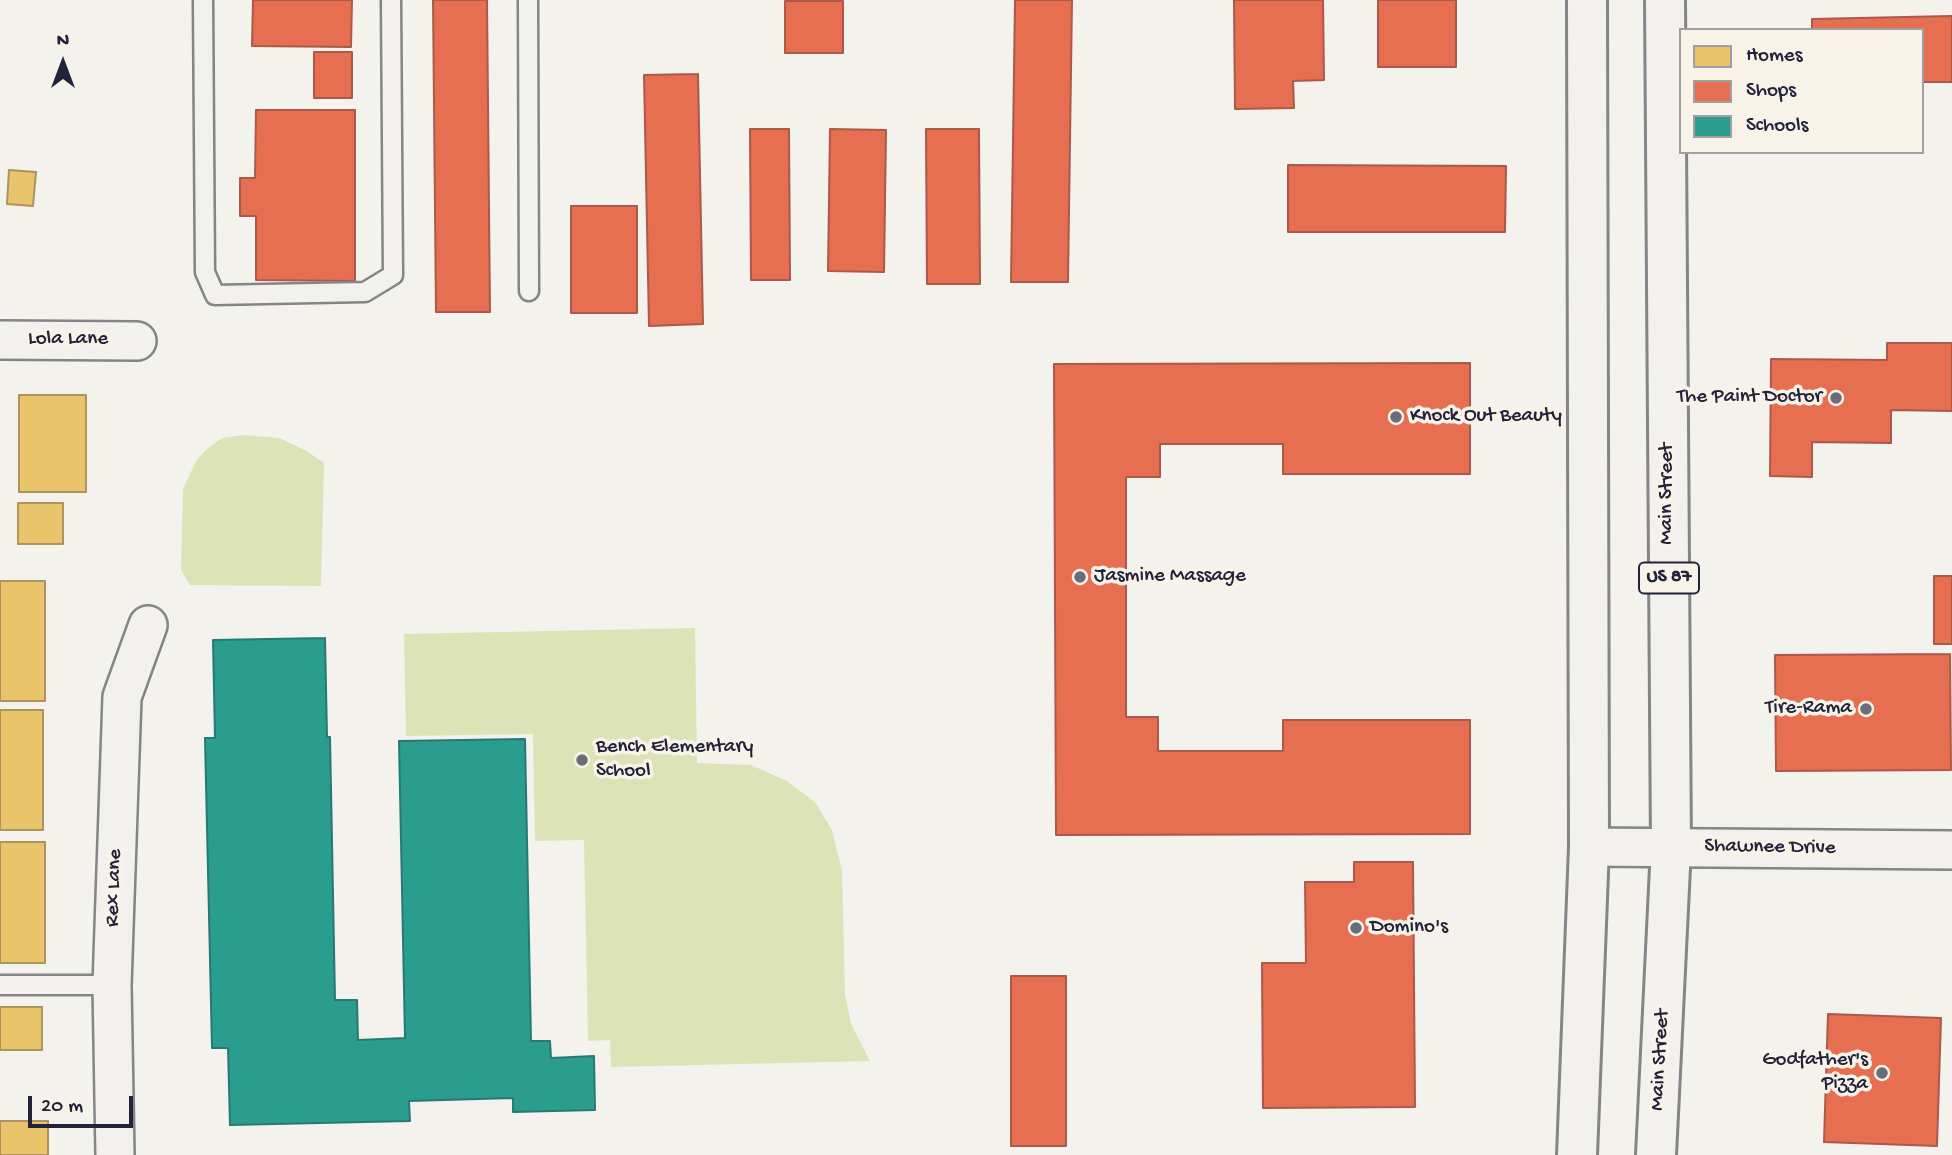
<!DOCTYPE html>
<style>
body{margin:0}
#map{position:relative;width:1952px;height:1155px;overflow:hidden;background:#f4f2ec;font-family:"Gochi Hand",sans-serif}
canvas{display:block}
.legend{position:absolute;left:1679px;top:28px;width:245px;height:126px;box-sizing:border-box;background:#f7f3e8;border:2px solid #a29fa3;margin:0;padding:9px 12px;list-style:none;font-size:21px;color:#22223b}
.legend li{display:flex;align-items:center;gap:14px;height:35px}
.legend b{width:35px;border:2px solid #a29fa3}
.north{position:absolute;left:28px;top:28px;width:70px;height:70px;-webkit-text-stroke:5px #f7f3e8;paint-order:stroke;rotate:0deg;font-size:19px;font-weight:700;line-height:28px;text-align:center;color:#22223b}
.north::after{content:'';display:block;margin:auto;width:24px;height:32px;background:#22223b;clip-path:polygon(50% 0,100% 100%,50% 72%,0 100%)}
.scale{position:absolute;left:28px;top:1096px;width:105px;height:32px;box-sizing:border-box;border:4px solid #22223b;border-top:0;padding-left:9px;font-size:21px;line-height:24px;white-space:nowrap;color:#22223b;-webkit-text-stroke:5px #f7f3e8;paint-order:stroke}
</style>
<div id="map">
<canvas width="1952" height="1155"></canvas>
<ul class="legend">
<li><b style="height:19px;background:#e9c46a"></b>Homes</li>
<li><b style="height:19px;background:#e76f51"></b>Shops</li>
<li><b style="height:19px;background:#2a9d8f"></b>Schools</li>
</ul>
<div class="north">N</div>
<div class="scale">20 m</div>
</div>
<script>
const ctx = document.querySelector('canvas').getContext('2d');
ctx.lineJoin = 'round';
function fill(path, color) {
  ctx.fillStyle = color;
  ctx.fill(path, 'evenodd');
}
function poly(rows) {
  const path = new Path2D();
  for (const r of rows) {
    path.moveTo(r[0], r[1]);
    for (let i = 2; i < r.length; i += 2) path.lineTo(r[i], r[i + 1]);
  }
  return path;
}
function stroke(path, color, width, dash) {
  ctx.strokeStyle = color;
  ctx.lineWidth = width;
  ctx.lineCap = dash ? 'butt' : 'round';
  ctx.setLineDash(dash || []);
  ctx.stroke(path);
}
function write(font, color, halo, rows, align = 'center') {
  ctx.font = font + ' "Gochi Hand",sans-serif';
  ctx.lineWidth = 7;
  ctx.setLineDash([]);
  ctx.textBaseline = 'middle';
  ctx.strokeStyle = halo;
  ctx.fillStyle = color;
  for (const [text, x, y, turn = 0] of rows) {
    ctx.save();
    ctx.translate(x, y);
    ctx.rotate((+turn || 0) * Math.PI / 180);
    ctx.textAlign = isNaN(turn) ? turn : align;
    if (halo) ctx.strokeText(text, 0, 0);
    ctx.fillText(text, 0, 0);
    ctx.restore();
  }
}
fill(poly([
 [244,435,279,438,305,450,324,463,321,586,190,585,181,570,183,489,196,461,208,448,222,438],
 [695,628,697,763,751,765,787,781,815,802,832,830,842,871,845,994,851,1024,870,1061,611,1067,610,1040,588,1041,584,840,535,841,533,734,406,736,404,634]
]), '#dce4b7');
const homes = poly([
 [9,170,36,172,33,206,7,204,9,170],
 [19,395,86,395,86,492,19,492,19,395],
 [18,503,63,503,63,544,18,544,18,503],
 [0,581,45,581,45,701,0,701,0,581],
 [0,710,43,710,43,830,0,830,0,710],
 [0,842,45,842,45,963,0,963,0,842],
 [0,1007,42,1007,42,1050,0,1050,0,1007],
 [0,1121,48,1121,48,1155,0,1155,0,1121]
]);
fill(homes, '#e9c46a');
stroke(homes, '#ad935c', 2);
const shops = poly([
 [253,0,352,0,351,47,252,46,253,0],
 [433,0,487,0,490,312,436,312,433,0],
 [1015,0,1072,0,1068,282,1011,282,1015,0],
 [1234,0,1323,0,1324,80,1293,81,1294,108,1235,109,1234,0],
 [1378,0,1456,0,1456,67,1378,67,1378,0],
 [785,1,843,1,843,53,785,53,785,1],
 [1952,16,1952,82,1922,82,1922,30,1812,30,1812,19,1952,16],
 [314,52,352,52,352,98,314,98,314,52],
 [698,74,703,324,649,326,644,75,698,74],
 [256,110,355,110,355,281,256,280,256,216,240,216,240,178,255,178,256,110],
 [750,129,789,129,790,280,751,280,750,129],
 [830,129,886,130,884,272,828,271,830,129],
 [926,129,979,129,980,284,927,284,926,129],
 [1288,165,1506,166,1505,232,1288,232,1288,165],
 [571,206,637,206,637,313,571,313,571,206],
 [1887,343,1952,343,1952,411,1891,410,1891,443,1812,442,1812,477,1770,476,1771,359,1887,360,1887,343],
 [1470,363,1470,474,1283,474,1283,444,1160,444,1160,477,1126,477,1126,717,1158,717,1158,751,1283,751,1283,720,1470,720,1470,834,1056,835,1054,364,1470,363],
 [1934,576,1952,576,1952,644,1934,644,1934,576],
 [1950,654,1951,770,1776,771,1775,655,1950,654],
 [1354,862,1413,862,1415,1107,1263,1108,1262,963,1306,963,1305,882,1354,882,1354,862],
 [1011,976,1066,976,1066,1146,1011,1146,1011,976],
 [1828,1014,1941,1018,1937,1146,1824,1142,1828,1014]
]);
fill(shops, '#e76f51');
stroke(shops, '#ac584a', 2);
const schools = poly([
 [325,638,327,737,330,737,335,1000,357,1000,358,1040,405,1038,399,741,525,739,531,1041,550,1041,551,1058,594,1056,595,1110,513,1112,513,1098,409,1101,410,1121,230,1125,228,1048,212,1048,205,738,215,738,213,640,325,638]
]);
fill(schools, '#2a9d8f');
stroke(schools, '#287876', 2);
const service = poly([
 [203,0,205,272,215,295,365,292,393,275,391,0],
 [528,0,529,291],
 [0,985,112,985]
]);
const minor = poly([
 [0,340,137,341],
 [1589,847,1952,850],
 [115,1155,112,985,122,697,148,625]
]);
const primary = poly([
 [1577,1155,1589,847,1587,0],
 [1656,1155,1671,847,1665,0]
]);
stroke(service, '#858486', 23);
stroke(minor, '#858486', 42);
stroke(primary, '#858486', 44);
stroke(service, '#f2f1ed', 18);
stroke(minor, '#f2f1ed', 37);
stroke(primary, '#f2f1ed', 38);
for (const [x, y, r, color] of [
 [1836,398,7,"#6c6b79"],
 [1396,417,7,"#6c6b79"],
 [1080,577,7,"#6c6b79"],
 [1866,709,7,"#6c6b79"],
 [582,760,7,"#6c6b79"],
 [1356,928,7,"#6c6b79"],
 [1882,1073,7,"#6c6b79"]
]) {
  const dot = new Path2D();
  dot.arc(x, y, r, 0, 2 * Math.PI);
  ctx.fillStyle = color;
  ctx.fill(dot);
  stroke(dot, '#f7f3e8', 2.5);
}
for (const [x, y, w] of [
 [1669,578,60]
]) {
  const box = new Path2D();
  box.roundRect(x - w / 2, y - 15.5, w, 31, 5);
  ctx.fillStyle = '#f7f3e8';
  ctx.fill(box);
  stroke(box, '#22223b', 2);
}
write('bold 19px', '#22223b', null, [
 ["US 87",1669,578]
]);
write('21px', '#22223b', '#f7f3e8', [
 ["Lola Lane",68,340],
 ["Main Street",1668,494,-90],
 ["Shawnee Drive",1770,848,1],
 ["Rex Lane",115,888,-88],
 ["Main Street",1661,1060,-87]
]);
write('21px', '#22223b', '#f7f3e8', [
 ["The Paint Doctor",1822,398,"right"],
 ["Knock Out Beauty",1410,417],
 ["Jasmine Massage",1094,577],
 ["Tire-Rama",1852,709,"right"],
 ["Bench Elementary",596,748],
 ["School",596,772],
 ["Domino's",1370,928],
 ["Godfather's",1868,1061,"right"],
 ["Pizza",1868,1085,"right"]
], 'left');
</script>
